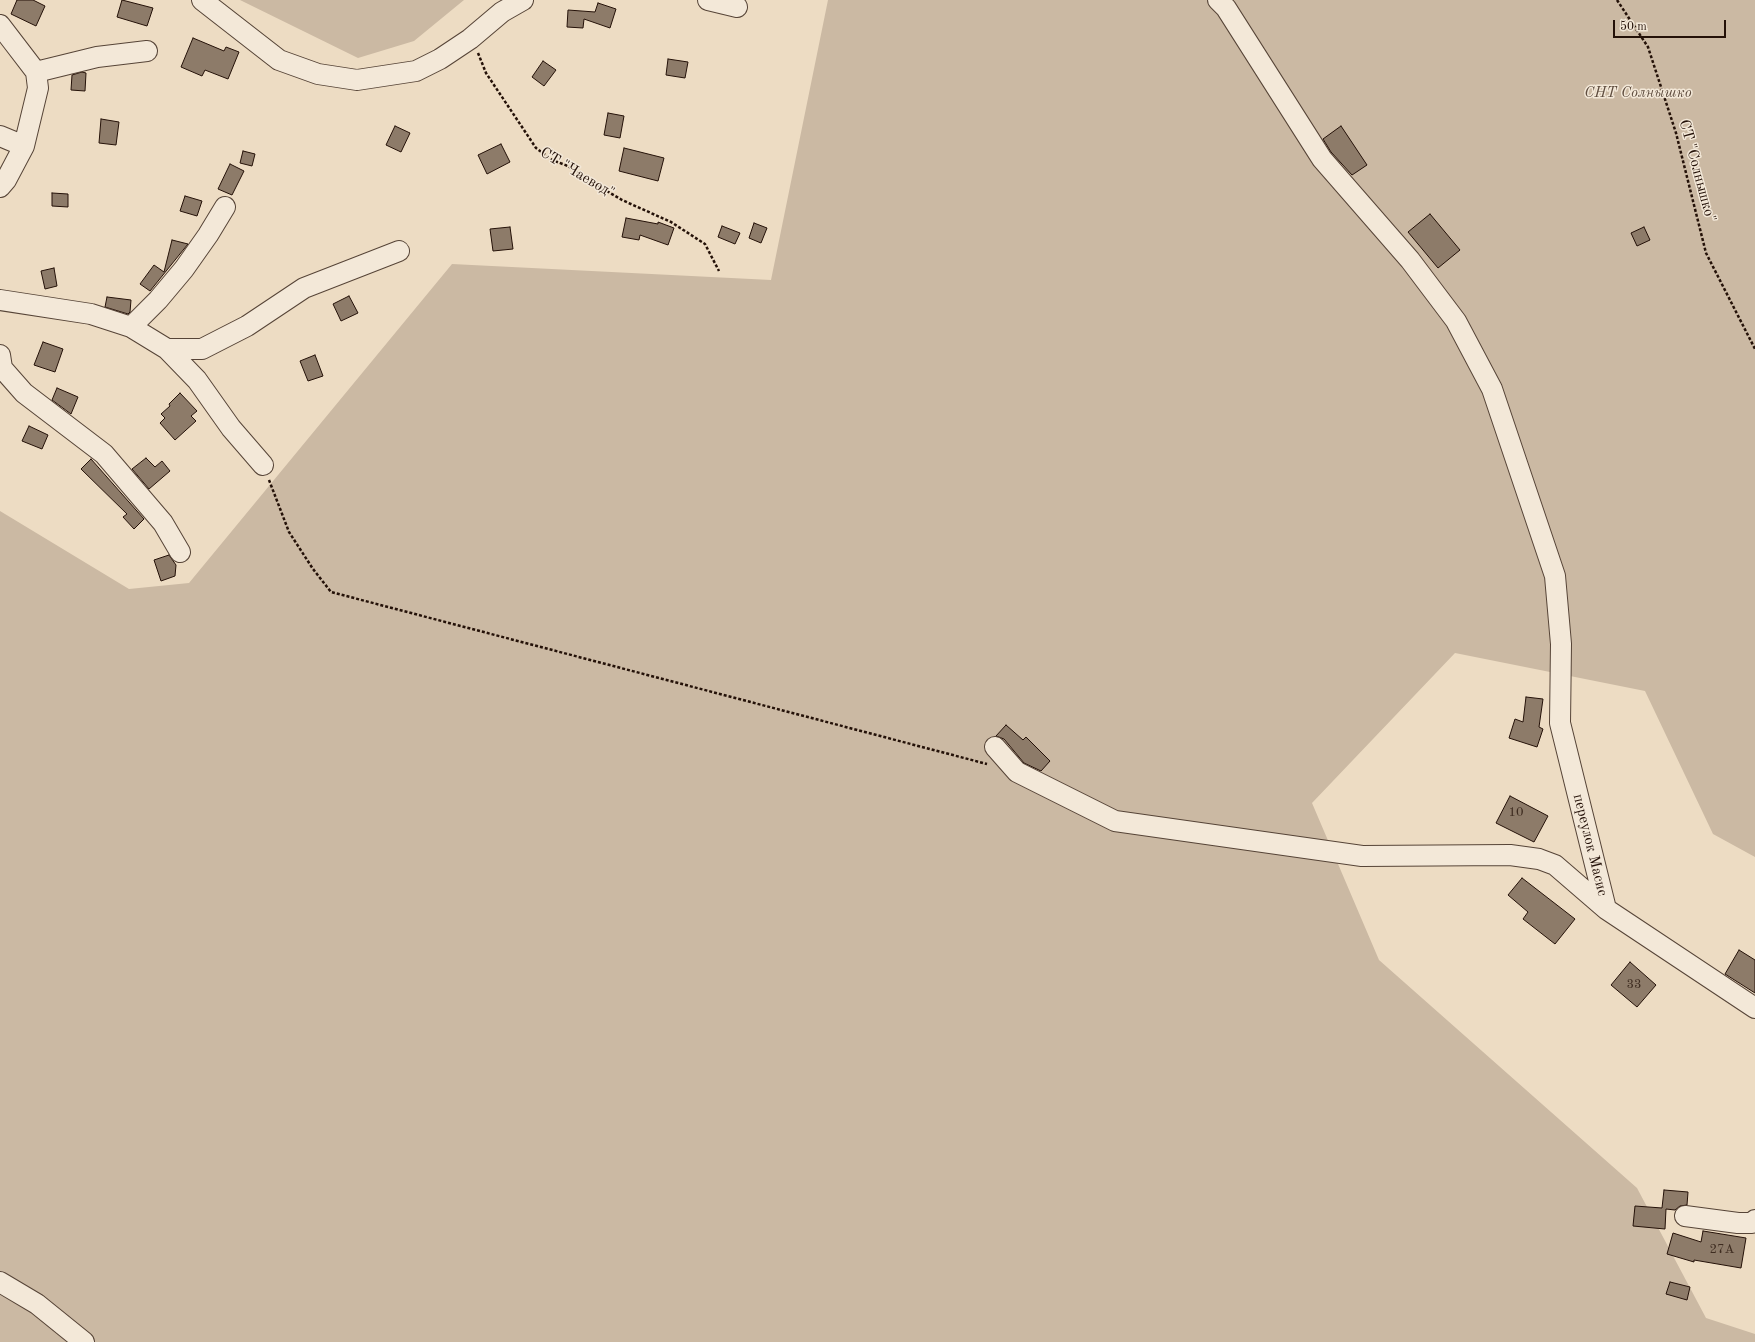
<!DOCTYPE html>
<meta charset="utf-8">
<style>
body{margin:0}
#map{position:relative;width:1755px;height:1342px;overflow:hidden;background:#eddcc3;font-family:"Old Standard TT",serif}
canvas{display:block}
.scale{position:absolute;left:1613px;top:20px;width:113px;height:18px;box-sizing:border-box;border:2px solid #241108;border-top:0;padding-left:5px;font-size:12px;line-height:14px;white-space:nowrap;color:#241108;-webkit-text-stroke:3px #f3e8d8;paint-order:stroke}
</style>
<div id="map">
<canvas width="1755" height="1342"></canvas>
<div class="scale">50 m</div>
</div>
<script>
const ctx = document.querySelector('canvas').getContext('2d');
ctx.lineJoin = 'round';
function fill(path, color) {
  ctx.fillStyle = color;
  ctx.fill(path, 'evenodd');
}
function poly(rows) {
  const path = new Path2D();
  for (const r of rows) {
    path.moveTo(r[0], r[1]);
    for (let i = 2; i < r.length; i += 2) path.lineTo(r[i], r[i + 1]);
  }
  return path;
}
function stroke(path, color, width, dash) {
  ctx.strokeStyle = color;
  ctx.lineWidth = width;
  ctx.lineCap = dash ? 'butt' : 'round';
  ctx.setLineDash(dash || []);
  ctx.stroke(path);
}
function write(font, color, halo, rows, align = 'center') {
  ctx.font = font + ' "Old Standard TT",serif';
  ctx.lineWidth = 3;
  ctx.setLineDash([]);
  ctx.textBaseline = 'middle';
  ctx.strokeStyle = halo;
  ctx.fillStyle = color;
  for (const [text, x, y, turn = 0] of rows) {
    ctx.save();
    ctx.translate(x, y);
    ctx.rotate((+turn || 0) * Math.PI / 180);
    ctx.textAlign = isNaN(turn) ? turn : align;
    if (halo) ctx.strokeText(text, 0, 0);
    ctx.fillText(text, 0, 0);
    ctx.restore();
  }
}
fill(poly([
 [240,0,464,0,414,41,358,58],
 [828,0,1755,0,1755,857,1713,834,1645,691,1455,653,1312,803,1379,960,1637,1188,1706,1318,1755,1334,1755,1342,0,1342,0,511,129,589,189,583,452,264,771,280]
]), '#cbb9a3');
const building = poly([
 [17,0,33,0,45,6,36,26,11,14,17,0],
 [122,0,153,8,147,26,117,17,122,0],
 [598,3,616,9,610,28,584,19,583,28,567,27,568,10,595,12,598,3],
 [193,38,224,51,226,47,239,52,228,79,205,70,202,76,181,67,193,38],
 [668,59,688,62,685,78,666,75,668,59],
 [543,61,556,70,544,86,532,77,543,61],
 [82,72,86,73,85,91,71,90,72,75,82,72],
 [608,113,624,116,620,138,604,135,608,113],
 [101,119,119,122,116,145,99,143,101,119],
 [395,126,410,133,401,152,386,145,395,126],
 [1341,126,1367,165,1352,175,1331,152,1323,139,1341,126],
 [501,144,510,162,487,174,478,155,501,144],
 [624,148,664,158,658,181,619,171,624,148],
 [243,151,255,154,252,166,240,163,243,151],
 [230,164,244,171,232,195,218,189,230,164],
 [52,193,68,194,68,207,52,206,52,193],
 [185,196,202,201,197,216,180,211,185,196],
 [1430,214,1460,250,1438,268,1408,232,1430,214],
 [626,218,658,224,658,222,674,228,668,245,640,235,639,240,622,237,626,218],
 [754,223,767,228,761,243,749,238,754,223],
 [722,226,740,233,735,244,718,237,722,226],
 [510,227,513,249,493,251,490,229,510,227],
 [1644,227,1650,240,1637,246,1631,233,1644,227],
 [172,240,188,244,150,291,140,284,154,265,164,272,172,240],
 [54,268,57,286,45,289,41,271,54,268],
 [349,296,358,313,341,321,333,304,349,296],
 [107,297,131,300,130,312,128,314,105,307,107,297],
 [43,342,63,349,55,372,34,365,43,342],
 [315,355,323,376,308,381,300,361,315,355],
 [57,388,78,397,71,414,52,400,57,388],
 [180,393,197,411,191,416,196,421,175,440,160,423,165,418,161,414,170,406,169,404,180,393],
 [29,426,48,435,42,449,22,441,29,426],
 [146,458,155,467,162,461,170,471,149,489,132,469,146,458],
 [91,459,144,519,134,529,123,517,127,514,81,469,91,459],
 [169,555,176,565,175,576,161,581,154,560,169,555],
 [1526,697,1543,699,1539,727,1543,729,1537,747,1509,738,1515,719,1523,722,1526,697],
 [1006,725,1023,740,1026,737,1050,761,1041,771,1024,763,1004,739,996,736,1006,725],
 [1510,796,1548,816,1534,842,1496,823,1510,796],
 [1522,878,1575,919,1555,944,1523,919,1528,912,1508,895,1522,878],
 [1739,950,1755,960,1755,993,1725,974,1739,950],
 [1630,962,1656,985,1637,1007,1611,985,1630,962],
 [1664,1190,1688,1192,1687,1205,1680,1206,1675,1210,1666,1209,1665,1229,1633,1226,1635,1206,1662,1208,1664,1190],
 [1703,1231,1746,1238,1741,1268,1694,1260,1694,1262,1667,1254,1673,1233,1701,1242,1703,1231],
 [1670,1282,1690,1287,1687,1300,1666,1294,1670,1282]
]);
fill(building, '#8d7b69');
stroke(building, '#241108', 1);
const minor = poly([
 [202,0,279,60,318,74,357,80,416,71,440,59,470,39,502,12,523,0],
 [708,0,737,7],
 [1218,0,1226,8,1322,159,1410,260,1456,321,1492,389,1555,576,1561,644,1560,723,1606,909,1755,1008],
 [0,25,36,72,38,88,24,146,6,180,0,187],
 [36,72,97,57,147,51],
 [0,136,24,146],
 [225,207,208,235,184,269,158,300,131,327,167,349,202,349,247,326,304,288,399,251],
 [0,300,91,314,131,327],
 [167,349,197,380,231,428,263,465],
 [0,355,2,368,24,393,104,454,163,523,180,552],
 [995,747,1017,772,1115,821,1362,856,1510,855,1539,859,1555,865,1606,909],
 [1685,1216,1738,1223,1752,1223,1755,1220],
 [0,1282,37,1304,84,1342]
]);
stroke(minor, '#564437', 22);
stroke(poly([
 [1617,0,1648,47,1676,133,1706,253,1755,349],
 [478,53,486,73,536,148,552,160,568,166,590,181,622,200,671,222,705,244,719,271],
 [269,480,289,532,313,569,331,592,987,764]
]), '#241108', 2.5, [3, 2]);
stroke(minor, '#f3e8d8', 20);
write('13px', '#3e2c20', null, [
 ["10",1516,813],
 ["33",1634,985],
 ["27А",1722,1250]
]);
write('italic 15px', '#5e4c3e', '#f3e8d8', [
 ["СНТ Солнышко",1638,93]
]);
write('15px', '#241108', '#f3e8d8', [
 ["СТ \"Солнышко\"",1697,171,75],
 ["СТ \"Чаевод\"",577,173,31],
 ["переулок Масис",1590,845,76]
]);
</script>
